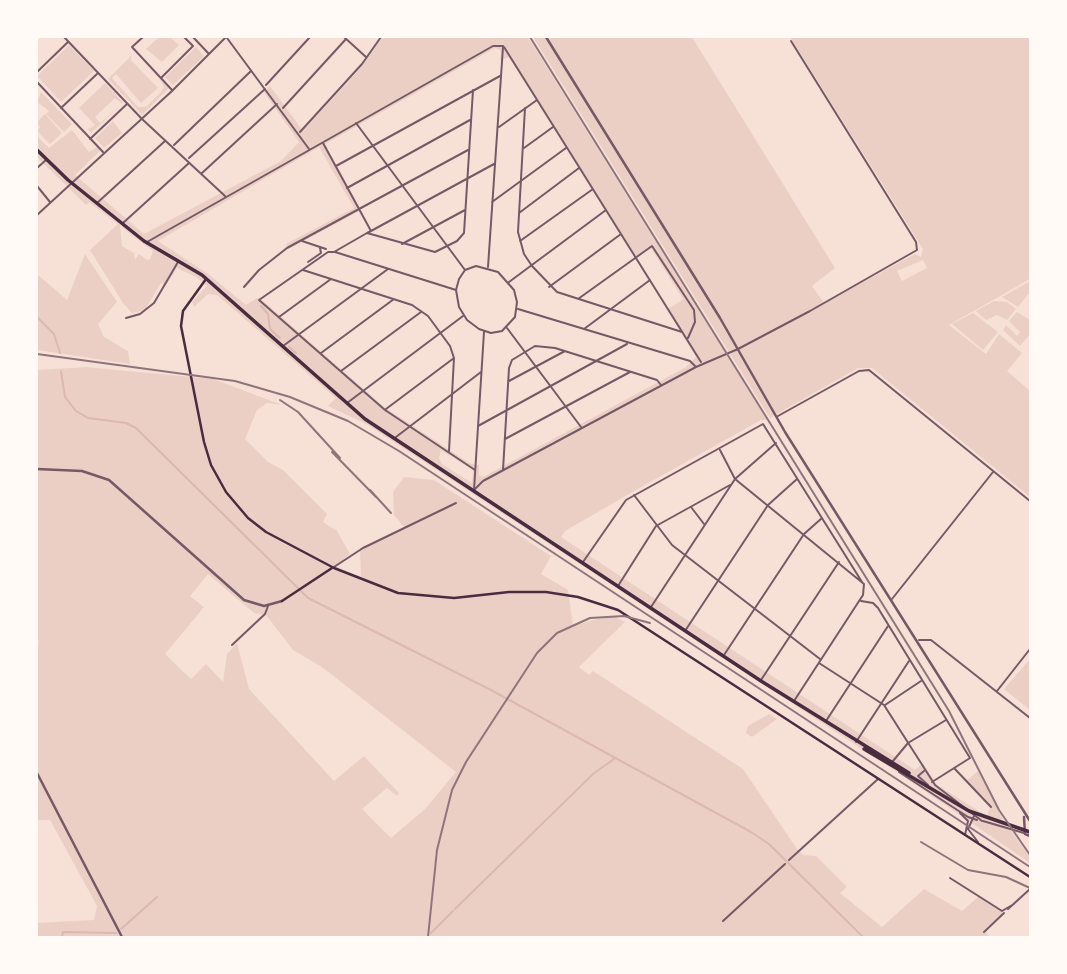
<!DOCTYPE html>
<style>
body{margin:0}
#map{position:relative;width:1067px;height:974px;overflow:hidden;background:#f7e1d7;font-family:Lora,serif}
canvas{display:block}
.frame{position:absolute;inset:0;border:38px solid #fffaf5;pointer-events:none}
</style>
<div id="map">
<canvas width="1067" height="974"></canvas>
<div class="frame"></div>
</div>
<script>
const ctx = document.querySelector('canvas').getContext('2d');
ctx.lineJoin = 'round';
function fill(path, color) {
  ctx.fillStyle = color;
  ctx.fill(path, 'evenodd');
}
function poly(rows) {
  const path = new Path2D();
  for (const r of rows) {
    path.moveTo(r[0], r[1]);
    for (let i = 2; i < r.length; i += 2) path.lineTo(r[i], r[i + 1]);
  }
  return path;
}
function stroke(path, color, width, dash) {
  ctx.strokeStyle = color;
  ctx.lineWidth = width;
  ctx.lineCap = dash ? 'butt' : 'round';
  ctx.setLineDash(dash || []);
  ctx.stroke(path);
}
fill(poly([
 [159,37,170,37,179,45,162,62,146,49],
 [383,37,528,37,767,420,761,420,629,494,565,531,561,537,915,770,923,763,937,785,987,816,990,807,966,781,978,771,1003,820,1030,857,1030,863,903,776,368,425,328,406,336,398,217,295,208,294,194,307,192,302,207,286,196,277,177,268,166,285,161,283,145,310,132,313,123,303,90,250,118,224,89,202,86,205,37,157,37,136,49,148,72,130,89,152,97,147,100,151,75,175,144,234,281,161,299,142,264,92,270,86,303,131,358,71],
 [495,48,501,51,500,60,509,57,636,258,651,248,683,299,667,310,696,357,686,367,483,477,479,475,479,465,469,463,384,407,262,300,257,298,246,305,207,273,158,241,319,147,354,208,286,244,289,249,361,210,325,144],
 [120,226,153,251,150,259,147,260,139,254,135,260,134,253,122,246],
 [441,450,473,470,472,483,442,464,439,458],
 [533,37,692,37,835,268,812,286,824,303,915,254,921,257,923,249,790,37,1030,37,1030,279,949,325,986,354,999,334,1022,353,1007,371,1030,391,1030,497,872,368,858,368,770,418],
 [923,260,927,268,902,281,897,271],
 [69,45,94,71,61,102,37,76],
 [196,47,204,56,173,85,165,77],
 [132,55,131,60,158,88,141,103,116,74,112,78,138,107,146,107,161,92,164,87,160,80,169,88,142,115,108,79],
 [105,83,123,102,122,104,115,98,95,117,100,123,119,107,91,133,88,129,95,125,79,108],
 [41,92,72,124,64,132,46,114,49,111,37,102],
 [45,114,62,133,50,144,37,131,40,127,37,122],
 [113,121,122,133,104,148,95,138],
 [85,254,117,302,98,324,104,337,128,351,130,364,37,350,37,274,67,300],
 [1030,281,1030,292,1018,307,1002,297],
 [994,301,1007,302,1016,309,1007,320,997,315,986,320,976,311],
 [1017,312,1030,320,1030,334,1020,346,1003,330,1006,325,1017,336,1020,332,1009,321],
 [973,313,998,332,983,350,952,324],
 [86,367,213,379,282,405,267,403,257,410,245,439,268,462,283,470,327,514,323,522,337,531,350,554,335,566,361,577,360,548,405,528,394,515,393,492,404,477,434,480,551,556,541,574,568,590,573,626,604,617,616,617,625,622,579,667,589,675,593,671,743,769,797,849,803,855,816,856,847,887,840,893,882,927,924,889,962,911,978,897,1003,913,984,930,990,937,37,937,37,923,94,920,97,906,50,820,37,820,37,644,39,643,37,635,37,370],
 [208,574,254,613,266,615,293,650,322,667,456,772,425,809,391,838,362,809,387,788,397,796,399,793,364,756,334,781,249,689,237,643,227,654,223,682,206,664,191,679,165,654,204,607,190,596],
 [1030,659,1030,710,1004,689],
 [769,714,777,719,752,737,746,733,748,726]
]), '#ebcfc5');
stroke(poly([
 [261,306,268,314,270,329,280,338],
 [37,317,54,334,60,353],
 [289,347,296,353],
 [61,371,65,397,76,411,88,418,126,423,136,428,308,598,491,690,751,832,769,844,863,937],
 [455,909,593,774,614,759],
 [121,929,157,897],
 [431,933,453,911],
 [62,937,63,932,116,933]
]), '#dcb8b0', 2);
stroke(poly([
 [64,37,142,119,225,196],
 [143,37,132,47,172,90],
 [193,37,209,54],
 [344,37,366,57],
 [227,38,309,149],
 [504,47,701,362],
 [37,72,68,42],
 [162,77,193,46,184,37],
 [37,82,103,152],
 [266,85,310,37],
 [61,108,98,73],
 [283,108,346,39],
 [525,108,518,232,524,254,532,266,557,292,682,332],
 [356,123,465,270],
 [499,127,537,100],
 [300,132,362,64,381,37],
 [90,139,127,104],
 [323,143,371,231,367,233,435,252,457,241,464,233,473,90],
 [174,145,251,71],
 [524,148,553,127],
 [189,158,265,89],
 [336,166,500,76],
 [37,168,46,160],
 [202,173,277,104],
 [37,186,50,202],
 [347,188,470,120],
 [492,202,566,148],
 [97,203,165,141],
 [519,213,579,168],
 [37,215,172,91,226,37],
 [123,223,189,163],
 [371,231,494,164],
 [367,233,334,252,328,252,259,300,385,410,475,470],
 [302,241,326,249],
 [520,241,593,189],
 [147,242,493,46,503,46],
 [402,244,465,210],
 [335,252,456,290],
 [308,262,321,253,320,248],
 [476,266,498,272,514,290,517,302,515,317,502,331,491,333,479,329,467,320,459,307,456,290,459,279,465,270,476,266],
 [488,267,503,47],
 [303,270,412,305,428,316,450,346,454,358,449,451],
 [509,282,606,210],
 [244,287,259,270,287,248,468,150],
 [549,287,621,234],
 [578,299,652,246,694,310,695,322,688,338],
 [518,309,690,361,695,366],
 [279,317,331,279],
 [126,318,140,314,154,303,178,262],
 [507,328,581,427],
 [584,329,650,280],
 [283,346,388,269],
 [321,353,394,299],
 [341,371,421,312],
 [509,381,565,351],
 [347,403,463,316],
 [386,409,454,358],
 [778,416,859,371,869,370,1030,501],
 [478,426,627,344],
 [396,437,481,372],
 [505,439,630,372],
 [720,450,735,479,864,584,863,595,794,701],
 [503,470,509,368,512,360,535,346,555,348,657,380,661,385],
 [474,490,483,481,696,367,738,349,810,311,917,250,916,242,791,41],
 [474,490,484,332],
 [634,495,672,545,820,659],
 [691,507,704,524],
 [583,562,626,500,763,424,862,582],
 [334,567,363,548,456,503],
 [618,586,656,526,730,485],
 [892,599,993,472],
 [861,601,873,603,878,608,970,758,932,782],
 [651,607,735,479,776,443],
 [685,631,768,505,797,479],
 [919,640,931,640,1030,718],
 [232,645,265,614,268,606],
 [724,655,804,534,822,518],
 [819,663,884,705,935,785,982,821],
 [761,680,839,562],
 [997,691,1030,649],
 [885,705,921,681],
 [826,721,888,626],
 [856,742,909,661],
 [893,761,908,743,946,720],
 [954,768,991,807],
 [924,771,918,776,928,785],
 [899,772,968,817,977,820],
 [960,813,968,821,965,835],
 [974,816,968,829,978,842],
 [983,821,1024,833],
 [789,860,878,779],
 [950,878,1002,911,1014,904],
 [1008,909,1030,889],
 [723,921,785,864],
 [984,932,1004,913]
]), '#755966', 2);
stroke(poly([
 [546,37,720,318,785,432,1030,821],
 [37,469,82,471,109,480,244,600,264,606,282,601],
 [37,773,122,937],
 [1024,817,1025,834,1030,836]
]), '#755966', 2.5);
stroke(poly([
 [206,279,183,311,181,326,204,442,211,465,226,492,248,518,266,532,334,568,398,593,454,598,509,592,546,592,578,597,618,610,1030,877],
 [282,601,332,568]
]), '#4a2c40', 2.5);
stroke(poly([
 [37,150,68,180,144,241,202,275,365,419,761,681,909,773],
 [864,749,969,811,1030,832]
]), '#4a2c40', 3.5);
stroke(poly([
 [530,37,949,711,999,810,1030,855],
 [37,354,235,381,290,397,348,421,399,451,1030,867],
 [280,400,298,412,340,458],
 [332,452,376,497],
 [370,490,391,513],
 [921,842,968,870,1006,877,1030,888],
 [428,937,437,850,452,790,466,762,537,653,557,633,590,618,624,616,650,623]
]), '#8f747c', 2);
</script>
